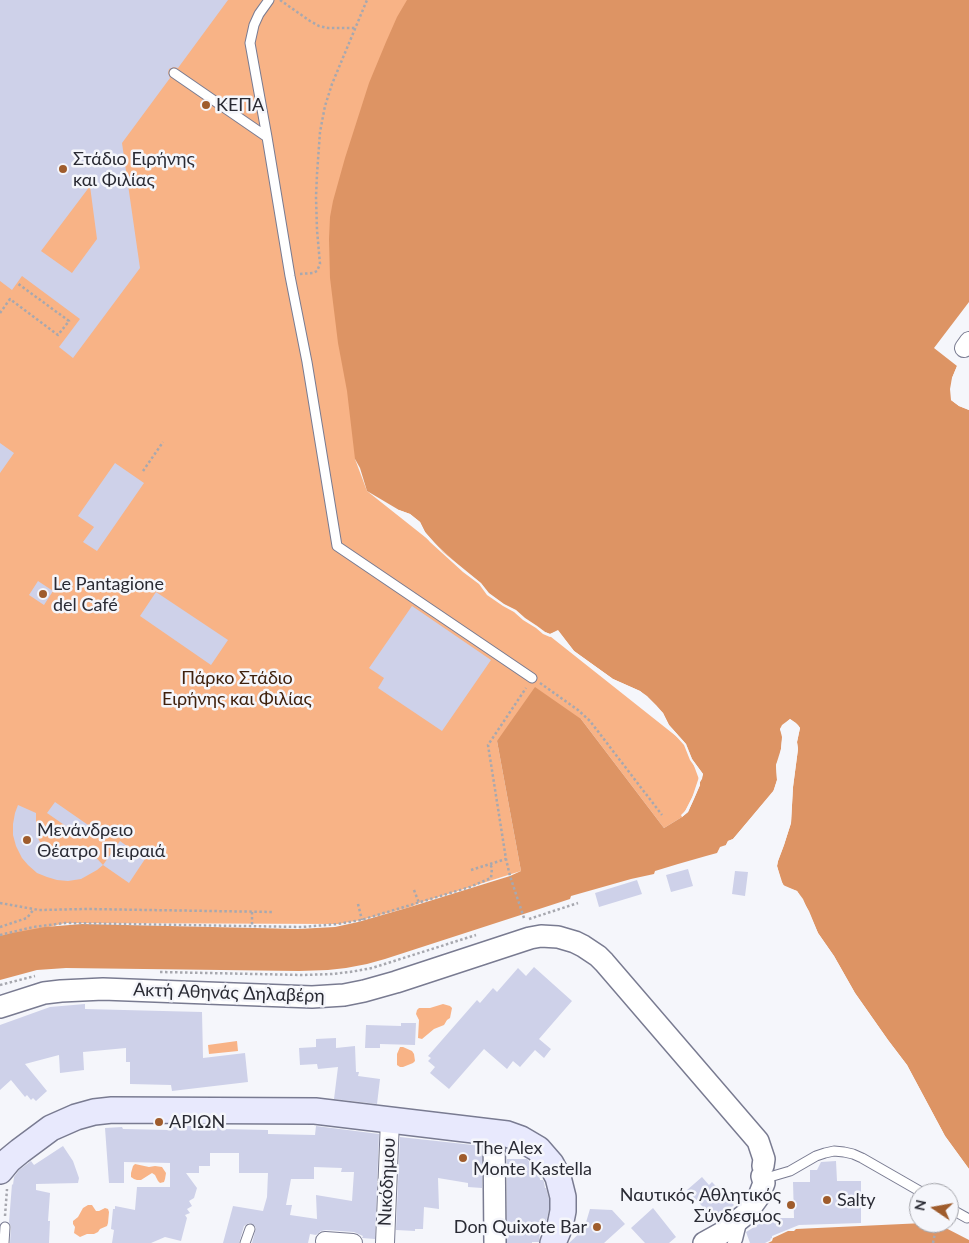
<!DOCTYPE html>
<meta charset="utf-8">
<style>
body{margin:0}
#map{position:relative;width:969px;height:1243px;overflow:hidden;background:#f5f6fb;font-family:Lato,sans-serif}
canvas{display:block}
.north{position:absolute;left:909px;top:1183px;width:50px;height:50px;box-sizing:border-box;background:#f5f6fb;border:1px solid #a4a5ab;border-radius:50%;rotate:282deg;font-size:14px;font-weight:700;line-height:20px;text-align:center;color:#2a2b34}
.north::after{content:'';display:block;margin:auto;width:18px;height:22px;background:#9f5c2c;clip-path:polygon(50% 0,100% 100%,50% 72%,0 100%)}
</style>
<div id="map">
<canvas width="969" height="1243"></canvas>
<div class="north">N</div>
</div>
<script>
const ctx = document.querySelector('canvas').getContext('2d');
ctx.lineJoin = 'round';
function fill(path, color) {
  ctx.fillStyle = color;
  ctx.fill(path, 'evenodd');
}
function poly(rows) {
  const path = new Path2D();
  for (const r of rows) {
    path.moveTo(r[0], r[1]);
    for (let i = 2; i < r.length; i += 2) path.lineTo(r[i], r[i + 1]);
  }
  return path;
}
function stroke(path, color, width, dash) {
  ctx.strokeStyle = color;
  ctx.lineWidth = width;
  ctx.lineCap = dash ? 'butt' : 'round';
  ctx.setLineDash(dash || []);
  ctx.stroke(path);
}
function write(font, color, halo, rows, align = 'center') {
  ctx.font = font + ' Lato,sans-serif';
  ctx.lineWidth = 5;
  ctx.setLineDash([]);
  ctx.textBaseline = 'middle';
  ctx.strokeStyle = halo;
  ctx.fillStyle = color;
  for (const [text, x, y, turn = 0] of rows) {
    ctx.save();
    ctx.translate(x, y);
    ctx.rotate((+turn || 0) * Math.PI / 180);
    ctx.textAlign = isNaN(turn) ? turn : align;
    if (halo) ctx.strokeText(text, 0, 0);
    ctx.fillText(text, 0, 0);
    ctx.restore();
  }
}
fill(poly([
 [0,0,415,0,355,459,367,491,686,744,700,782,682,817,664,828,581,719,497,741,521,871,419,903,410,907,361,920,338,924,65,923,0,939],
 [443,1004,450,1006,452,1008,450,1018,447,1020,444,1025,434,1029,422,1039,418,1038,419,1020,416,1014,417,1010,419,1008,430,1008],
 [237,1041,238,1051,209,1054,208,1045],
 [400,1047,403,1047,412,1051,414,1054,415,1061,413,1063,403,1067,400,1067,397,1065,397,1054],
 [135,1164,149,1167,155,1166,162,1167,166,1173,165,1179,164,1182,160,1183,158,1181,155,1175,152,1173,141,1180,137,1180,134,1179,131,1177,131,1173,133,1166],
 [88,1205,92,1205,96,1211,99,1211,105,1208,108,1209,109,1212,108,1223,107,1226,100,1229,98,1232,94,1234,87,1234,80,1237,74,1233,75,1227,73,1224,73,1221,78,1217,83,1208]
]), '#f8b386');
fill(poly([
 [407,0,969,0,969,302,934,348,957,366,952,378,951,400,959,406,969,410,969,1169,945,1136,907,1065,888,1040,855,993,834,956,818,933,803,899,797,891,785,887,781,881,777,866,778,861,784,845,791,823,793,787,798,749,797,742,800,728,798,725,790,719,782,725,780,729,782,734,782,740,780,757,776,765,777,780,773,792,733,839,728,841,726,845,720,847,717,853,706,856,678,864,655,871,654,874,631,879,571,896,570,899,385,959,367,964,346,968,328,970,299,971,66,968,37,970,0,980,0,936,12,933,45,927,82,924,298,929,335,927,358,922,410,907,510,876,521,871,497,741,535,687,581,719,664,828,682,817,688,812,700,785,700,782,702,779,703,774,692,759,686,744,669,725,663,713,640,691,613,679,574,651,558,631,550,634,545,632,537,626,525,618,516,610,504,604,488,593,481,583,464,570,432,541,425,532,420,522,410,514,399,510,367,491,360,468,355,459,347,391,338,343,330,278,329,239,330,217,333,201,345,158,369,83,386,42,397,17],
 [924,1223,936,1223,969,1240,969,1243,768,1243,772,1241,773,1238,788,1231,794,1231,796,1229]
]), '#dd9464');
fill(poly([
 [957,366,959,367,955,378,953,389,954,399,960,404,969,407,969,410,959,406,951,400,950,389,952,378],
 [399,510,410,514,420,522,425,532,443,552,481,583,489,593,504,604,516,610,525,618,537,626,545,632,550,634,558,630,574,651,613,679,640,691,647,696,656,705,663,713,669,725,686,744,692,759,703,774,700,782,700,785,694,799,688,812,682,817,681,815,686,810,692,798,700,774,690,760,684,745,667,726,661,714,655,706,645,697,639,693,611,681,573,653,566,645,557,633,550,637,543,634,536,628,523,620,514,612,503,606,487,595,479,584,463,572,430,542,423,534,418,524,409,516,397,512],
 [790,719,796,723,800,728,797,742,798,749,793,787,791,823,784,845,778,861,777,866,783,885,797,891,809,911,818,933,834,956,855,993,888,1040,907,1065,945,1136,969,1169,969,1172,967,1171,942,1137,905,1067,885,1042,853,995,832,958,816,934,801,900,796,893,783,889,779,882,775,866,775,860,782,844,788,823,790,786,795,749,794,742,797,729,792,723,790,723,783,729,785,738,781,754,782,758,778,766,780,780,777,789,775,794,745,829,735,841,730,843,726,847,726,845,728,841,733,839,774,790,777,780,776,765,781,749,782,737,780,729]
]), '#f5f6fb');
fill(poly([
 [0,0,228,0,178,68,174,67,169,69,168,73,170,78,122,143,140,268,73,358,59,347,80,319,22,276,12,290,0,281],
 [90,186,97,239,72,273,41,251],
 [0,443,14,453,0,473],
 [115,463,144,483,97,551,83,542,94,527,78,516],
 [38,581,53,591,44,605,29,595],
 [156,592,228,640,211,665,140,616],
 [412,606,491,660,442,731,378,688,384,678,369,668],
 [55,802,91,827,83,838,47,813],
 [18,805,36,813,36,832,38,838,41,844,50,853,61,857,67,857,73,856,88,849,103,865,97,870,81,879,68,881,57,880,47,877,37,873,28,865,22,858,16,846,13,835,13,824,15,813],
 [120,841,145,859,129,883,103,865],
 [688,869,693,886,671,892,666,875],
 [735,871,748,872,745,896,732,894],
 [637,880,642,894,599,907,595,893],
 [534,967,572,1001,539,1039,551,1049,544,1058,535,1050,520,1067,513,1061,507,1069,484,1049,449,1089,430,1073,435,1067,428,1061,431,1058,428,1056,477,1000,480,1003,493,988,497,992,518,968,526,976],
 [85,1004,85,1009,202,1012,203,1058,245,1053,248,1082,172,1091,171,1085,130,1084,130,1062,126,1062,126,1048,83,1052,84,1070,60,1073,59,1055,25,1064,47,1091,36,1101,33,1098,31,1100,27,1095,25,1097,11,1080,0,1090,0,1025,50,1007],
 [401,1023,416,1023,415,1045,380,1044,380,1048,365,1048,366,1025,401,1026],
 [336,1038,336,1048,355,1046,356,1072,359,1072,358,1076,380,1079,377,1104,334,1099,338,1067,318,1069,317,1064,300,1065,299,1048,316,1047,316,1039],
 [170,1126,221,1126,221,1129,268,1130,268,1134,315,1135,316,1126,379,1134,375,1239,362,1238,363,1236,354,1232,326,1230,321,1231,316,1235,310,1234,308,1243,252,1243,256,1228,254,1225,249,1223,244,1226,239,1243,223,1243,233,1206,263,1211,267,1197,268,1173,239,1173,239,1153,210,1153,210,1166,199,1166,199,1173,186,1173,197,1188,194,1198,189,1201,192,1206,187,1209,190,1213,185,1215,187,1218,181,1241,165,1237,151,1243,112,1243,114,1230,111,1229,113,1209,115,1209,115,1206,135,1210,137,1187,170,1187,170,1163,124,1162,124,1183,109,1183,105,1128,122,1127,123,1129,170,1130],
 [314,1167,342,1168,341,1172,354,1172,352,1201,316,1195,317,1219,290,1215,292,1205,286,1205,291,1179,314,1179],
 [400,1137,482,1146,482,1188,468,1187,468,1183,438,1178,439,1209,424,1207,423,1229,415,1229,415,1231,396,1230],
 [63,1146,73,1161,79,1178,78,1183,36,1184,36,1190,50,1193,48,1221,50,1221,49,1243,10,1243,11,1227,9,1222,12,1184,13,1185,14,1177,19,1170,31,1161,34,1165],
 [507,1159,527,1159,532,1164,532,1170,537,1170,539,1173,540,1180,543,1180,544,1182,545,1188,546,1188,549,1199,549,1210,546,1222,542,1232,540,1232,539,1242,532,1242,532,1243,507,1243],
 [836,1161,837,1181,861,1181,861,1223,799,1225,772,1236,772,1238,770,1239,771,1240,765,1243,750,1243,746,1232,769,1218,794,1218,793,1182,810,1182,810,1170,817,1170,821,1162],
 [702,1177,709,1185,712,1182,734,1205,716,1221,687,1190],
 [653,1208,676,1237,669,1243,645,1243,631,1228],
 [590,1209,612,1210,625,1224,604,1243,569,1243,584,1229]
]), '#ced1e9');
const service = poly([
 [269,0,259,14,254,25,250,43,267,137,290,276,307,362,337,546,532,678],
 [174,73,267,137],
 [773,1176,790,1171,816,1156,825,1153,834,1151,844,1152,853,1154,862,1158,923,1193],
 [949,1208,967,1218],
 [4,1243,5,1227],
 [245,1243,250,1229]
]);
const pedestrian = poly([
 [734,1243,736,1239,741,1219]
]);
const minor = poly([
 [964,348,969,341],
 [325,1241,353,1243],
 [385,1243,390,1120]
]);
const tertiary = poly([
 [0,1007,44,993,61,991,103,989,312,997,344,995,364,991,396,982,530,938,541,936,558,937,575,942,583,946,598,956,604,962,758,1141,764,1159,763,1166],
 [494,1132,495,1243],
 [704,1243,722,1233,746,1214,759,1196,764,1183,762,1176]
]);
const secondary = poly([
 [0,1171,9,1160,20,1151,51,1128,76,1117,94,1112,112,1110,315,1111,507,1134,521,1139,538,1149,551,1164,558,1177,563,1197,563,1211,560,1226,553,1243]
]);
stroke(service, '#797b91', 11);
stroke(pedestrian, '#797b91', 15);
stroke(minor, '#797b91', 20);
stroke(tertiary, '#797b91', 24);
stroke(secondary, '#797b91', 28);
stroke(poly([
 [280,0,310,21,319,26,328,28,356,28],
 [300,274,313,273,317,271,320,264,317,230,316,197,317,174,320,132,325,106,332,84,367,0],
 [0,313,10,299,58,335,69,321,17,283],
 [143,471,163,442],
 [540,683,578,710,590,721,662,815],
 [471,870,506,859],
 [414,890,419,903],
 [0,903,39,910,87,909,273,912],
 [358,904,362,920],
 [252,912,252,925],
 [524,918,510,876,506,859,488,745,526,688],
 [529,919,578,903],
 [0,927,27,918,34,909],
 [0,935,33,927,65,923,302,927,338,924,361,920,470,887,491,878,492,868,490,864],
 [160,972,303,975,332,974,350,972,372,968,476,935],
 [0,985,35,976],
 [5,1216,7,1189],
 [933,1243,937,1223]
]), '#a7a8af', 2.5, [2.5, 2.5]);
stroke(service, '#fff', 9);
stroke(pedestrian, '#fff', 12);
stroke(minor, '#fff', 18);
stroke(tertiary, '#fff', 21);
stroke(secondary, '#e8e9fd', 25);
for (const [x, y, r, color] of [
 [206,105,5,"#9f5c2c"],
 [63,169,5,"#9f5c2c"],
 [43,594,5,"#9f5c2c"],
 [27,840,5,"#9f5c2c"],
 [159,1122,5,"#9f5c2c"],
 [463,1158,5,"#9f5c2c"],
 [827,1200,5,"#9f5c2c"],
 [791,1205,5,"#9f5c2c"],
 [597,1227,5,"#9f5c2c"]
]) {
  const dot = new Path2D();
  dot.arc(x, y, r, 0, 2 * Math.PI);
  ctx.fillStyle = color;
  ctx.fill(dot);
  stroke(dot, '#f5f6fb', 2);
}
write('18px', '#2a2b34', '#f5f6fb', [
 ["ΚΕΠΑ",216,105],
 ["Στάδιο Ειρήνης",73,159],
 ["και Φιλίας",73,180],
 ["Le Pantagione",53,584],
 ["del Café",53,605],
 ["Μενάνδρειο",37,830],
 ["Θέατρο Πειραιά",37,851],
 ["ΑΡΙΩΝ",169,1122],
 ["The Alex",473,1148],
 ["Monte Kastella",473,1169],
 ["Ναυτικός Αθλητικός",781,1195,"right"],
 ["Σύνδεσμος",781,1216,"right"],
 ["Salty",837,1200],
 ["Don Quixote Bar",587,1227,"right"]
], 'left');
write('18px', '#3f210d', '#f5f6fb', [
 ["Πάρκο Στάδιο",237,678],
 ["Ειρήνης και Φιλίας",237,699]
]);
write('18px', '#2a2b34', '#f5f6fb', [
 ["Ακτή Αθηνάς Δηλαβέρη",229,993,2],
 ["Νικόδημου",387,1182,-87]
]);
</script>
